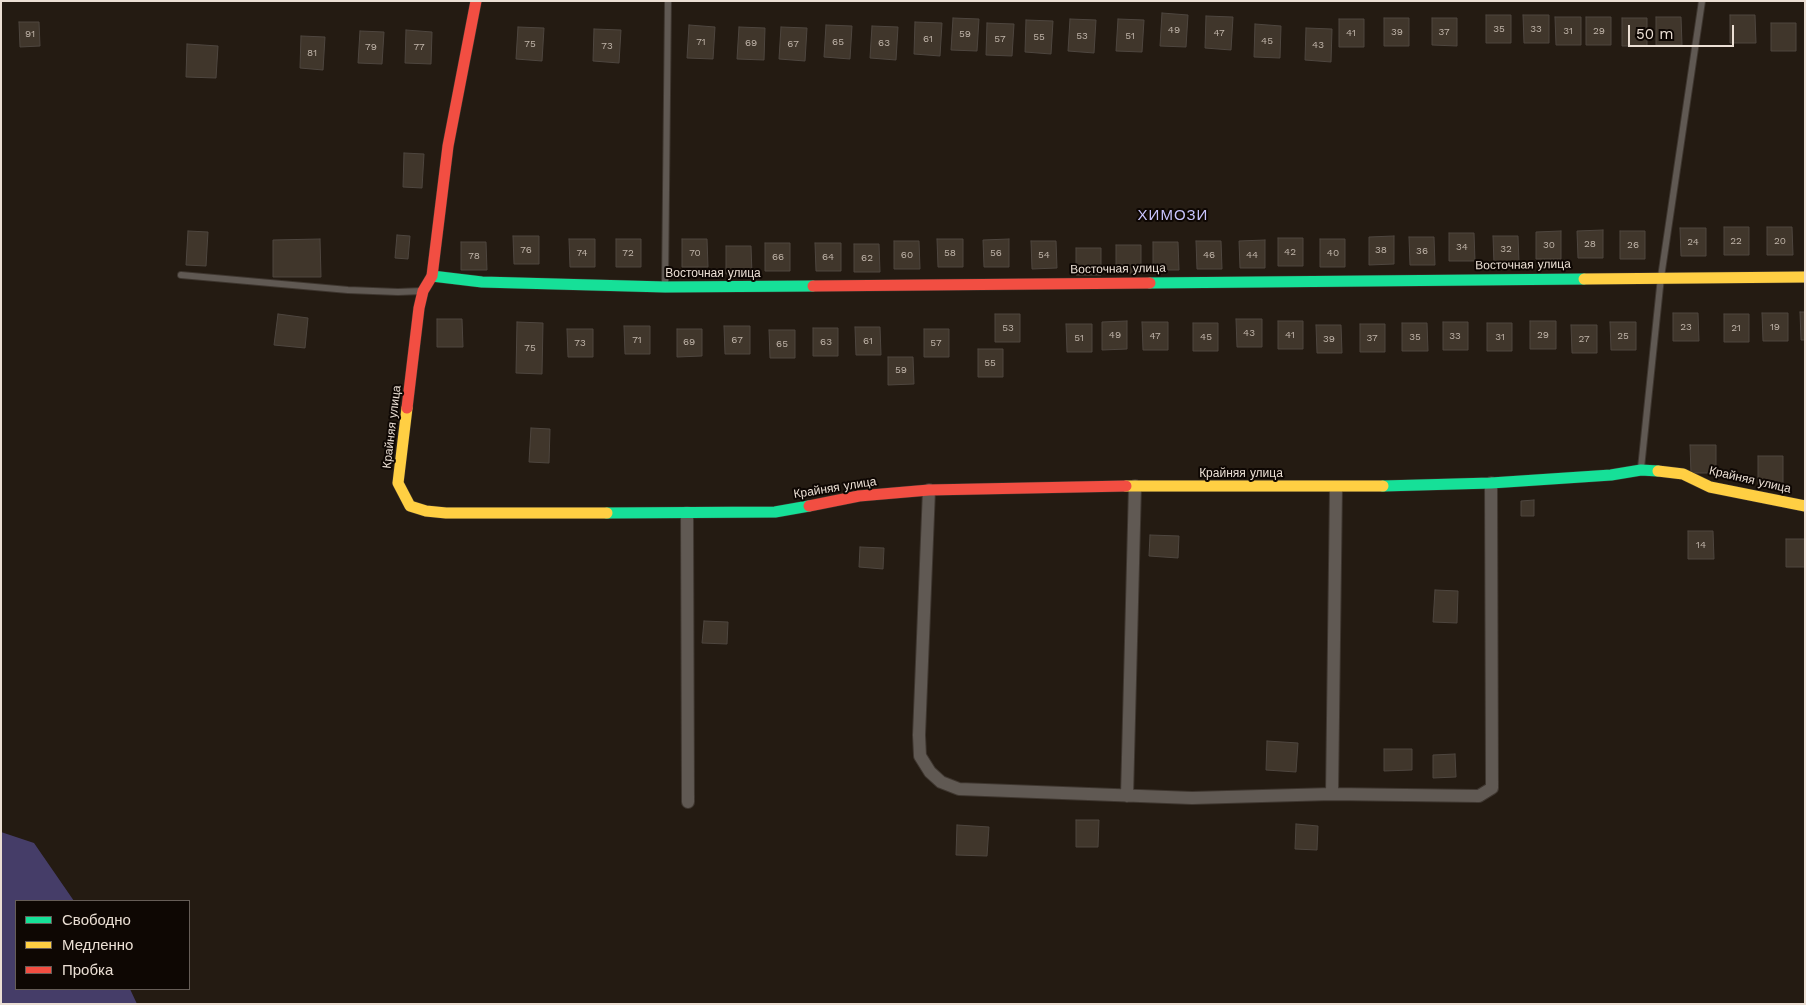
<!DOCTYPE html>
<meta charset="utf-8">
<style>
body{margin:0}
#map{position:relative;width:1806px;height:1005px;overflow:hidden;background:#241b12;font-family:"Work Sans",sans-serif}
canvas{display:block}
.frame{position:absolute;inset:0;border:2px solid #ebdfd4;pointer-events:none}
.legend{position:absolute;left:15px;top:900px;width:175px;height:90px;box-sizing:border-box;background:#0e0703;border:1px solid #665d57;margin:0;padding:6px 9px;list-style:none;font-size:15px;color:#ebdfd4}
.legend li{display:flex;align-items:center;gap:10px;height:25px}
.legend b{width:25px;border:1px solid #665d57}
.scale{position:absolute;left:1628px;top:25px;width:106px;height:22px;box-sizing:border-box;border:2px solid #ebdfd4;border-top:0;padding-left:6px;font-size:15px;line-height:18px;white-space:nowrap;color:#ebdfd4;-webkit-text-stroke:4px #0e0703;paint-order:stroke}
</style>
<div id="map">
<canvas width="1806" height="1005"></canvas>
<div class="frame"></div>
<ul class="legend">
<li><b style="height:6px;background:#16e098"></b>Свободно</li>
<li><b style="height:6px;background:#ffcf43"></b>Медленно</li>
<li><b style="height:6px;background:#f24e42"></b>Пробка</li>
</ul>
<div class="scale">50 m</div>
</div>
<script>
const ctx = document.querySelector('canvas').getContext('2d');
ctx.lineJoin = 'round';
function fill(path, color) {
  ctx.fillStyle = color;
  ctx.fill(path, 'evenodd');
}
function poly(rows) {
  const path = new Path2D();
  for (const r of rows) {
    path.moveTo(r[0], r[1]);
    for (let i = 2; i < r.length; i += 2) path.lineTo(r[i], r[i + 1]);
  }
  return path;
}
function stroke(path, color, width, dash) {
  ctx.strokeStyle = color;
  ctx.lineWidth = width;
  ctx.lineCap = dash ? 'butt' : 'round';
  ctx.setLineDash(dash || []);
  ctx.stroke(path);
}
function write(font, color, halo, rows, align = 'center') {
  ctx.font = font + ' "Work Sans",sans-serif';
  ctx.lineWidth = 4;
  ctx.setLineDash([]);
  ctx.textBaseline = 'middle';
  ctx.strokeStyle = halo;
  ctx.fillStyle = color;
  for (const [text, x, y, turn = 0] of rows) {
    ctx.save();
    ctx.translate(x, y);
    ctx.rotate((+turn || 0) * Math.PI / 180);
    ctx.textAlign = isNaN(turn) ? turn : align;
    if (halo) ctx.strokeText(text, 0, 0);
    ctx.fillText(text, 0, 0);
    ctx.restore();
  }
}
fill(poly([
 [1,832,34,843,74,901,16,901,16,989,130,989,137,1004,1,1004]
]), '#453d68');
const building = poly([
 [1162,13,1188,15,1186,47,1160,46,1162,13],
 [1486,15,1511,15,1511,43,1486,43,1486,15],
 [1523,15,1549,15,1549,43,1524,43,1523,15],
 [1730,15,1755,15,1756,43,1730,43,1730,15],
 [1206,16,1233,17,1231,50,1205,48,1206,16],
 [1555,17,1581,17,1581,45,1556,45,1555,17],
 [1586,17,1611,17,1611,45,1586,45,1586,17],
 [1656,17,1681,17,1682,45,1656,45,1656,17],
 [953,18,979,19,977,51,951,50,953,18],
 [1384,18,1409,18,1409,46,1384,46,1384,18],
 [1432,18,1457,18,1457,46,1432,45,1432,18],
 [1622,18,1647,18,1647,46,1622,46,1622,18],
 [1070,19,1096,20,1094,53,1068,51,1070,19],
 [1118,19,1144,20,1142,52,1116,51,1118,19],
 [1339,19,1364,19,1364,47,1339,47,1339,19],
 [1026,20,1053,21,1051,54,1025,52,1026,20],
 [19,22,39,22,40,46,20,47,19,22],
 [915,22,942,23,940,56,914,54,915,22],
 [987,23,1014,24,1012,56,986,55,987,23],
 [1771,23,1796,23,1796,51,1771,51,1771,23],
 [1255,24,1281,26,1280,58,1254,57,1255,24],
 [689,25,715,27,713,59,687,58,689,25],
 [826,25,852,26,850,59,824,57,826,25],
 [872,26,898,27,896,60,870,58,872,26],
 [518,27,544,28,542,61,516,59,518,27],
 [739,27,765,28,764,60,737,59,739,27],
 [781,27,807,28,805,61,779,59,781,27],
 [1306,28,1332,29,1331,62,1305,60,1306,28],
 [594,29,621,30,619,63,593,61,594,29],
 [406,30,432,32,431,64,405,63,406,30],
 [360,31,384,32,382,64,358,63,360,31],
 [301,36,325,37,323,70,300,68,301,36],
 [187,44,218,46,216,78,186,77,187,44],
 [404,153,424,154,422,188,403,187,404,153],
 [1724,227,1749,227,1749,255,1724,255,1724,227],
 [1767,227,1792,227,1793,255,1767,255,1767,227],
 [1680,228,1706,228,1706,256,1681,256,1680,228],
 [1603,230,1603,258,1578,258,1577,231,1603,230],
 [188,231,208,232,206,266,186,265,188,231],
 [1561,231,1561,259,1536,259,1536,232,1561,231],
 [1620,231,1645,231,1645,259,1620,259,1620,231],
 [1449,233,1474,233,1475,261,1449,261,1449,233],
 [397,235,410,236,408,259,395,258,397,235],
 [513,236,539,236,539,264,514,264,513,236],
 [1394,236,1394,264,1369,265,1369,237,1394,236],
 [1493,236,1518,236,1519,263,1494,264,1493,236],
 [1409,237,1434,237,1435,265,1410,265,1409,237],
 [1278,238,1303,238,1303,266,1278,266,1278,238],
 [320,239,321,277,273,277,273,240,320,239],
 [569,239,595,239,595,267,570,267,569,239],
 [616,239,641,239,641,267,616,267,616,239],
 [682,239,707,239,708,267,682,267,682,239],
 [937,239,963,239,963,267,938,267,937,239],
 [1009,239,1009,267,984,267,983,240,1009,239],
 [1320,239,1345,239,1345,267,1320,267,1320,239],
 [1265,240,1265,268,1240,268,1239,241,1265,240],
 [894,241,919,241,920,269,894,269,894,241],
 [1031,241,1056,241,1057,268,1032,269,1031,241],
 [1196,241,1221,241,1222,269,1197,269,1196,241],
 [461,242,486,242,487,270,461,270,461,242],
 [1153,242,1178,242,1179,270,1153,270,1153,242],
 [765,243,790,243,790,271,765,271,765,243],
 [815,243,841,243,841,271,816,271,815,243],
 [854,244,879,244,880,272,854,272,854,244],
 [1116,245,1141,245,1141,273,1116,273,1116,245],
 [726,246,751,246,752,274,726,274,726,246],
 [1076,248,1101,248,1101,275,1076,275,1076,248],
 [1800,312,1805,312,1805,340,1801,340,1800,312],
 [1673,313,1698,313,1699,341,1673,341,1673,313],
 [1762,313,1788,313,1788,341,1763,341,1762,313],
 [278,314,308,318,305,348,274,345,278,314],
 [995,314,1020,314,1020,342,995,342,995,314],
 [1724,314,1749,314,1749,342,1724,342,1724,314],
 [437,319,462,319,463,347,437,347,437,319],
 [1236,319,1262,319,1262,347,1237,347,1236,319],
 [1127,321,1127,349,1102,350,1102,322,1127,321],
 [1278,321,1303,321,1303,349,1278,349,1278,321],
 [1530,321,1556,321,1556,349,1530,349,1530,321],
 [517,322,543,323,542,374,516,373,517,322],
 [1142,322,1168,322,1168,350,1143,350,1142,322],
 [1443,322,1468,322,1468,350,1443,350,1443,322],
 [1610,322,1636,322,1636,350,1611,350,1610,322],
 [1193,323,1218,323,1218,351,1193,351,1193,323],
 [1402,323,1427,323,1428,351,1402,351,1402,323],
 [1487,323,1512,323,1512,351,1487,351,1487,323],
 [1066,324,1092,324,1092,352,1067,352,1066,324],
 [1360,324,1385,324,1385,352,1360,352,1360,324],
 [1316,325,1341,325,1342,353,1317,353,1316,325],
 [1571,325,1597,325,1597,353,1572,353,1571,325],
 [624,326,650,326,650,354,625,354,624,326],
 [724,326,750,326,750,354,725,354,724,326],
 [855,327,880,327,881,355,856,355,855,327],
 [813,328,838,328,838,356,813,356,813,328],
 [567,329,593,329,593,357,568,357,567,329],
 [677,329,702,329,702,356,677,357,677,329],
 [924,329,949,329,949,357,924,357,924,329],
 [769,330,795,330,795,358,770,358,769,330],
 [978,349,1003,349,1003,377,978,377,978,349],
 [888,357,913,357,914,384,888,385,888,357],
 [531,428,550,429,549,463,529,462,531,428],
 [1690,445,1716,445,1716,473,1691,473,1690,445],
 [1758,456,1783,456,1783,484,1758,484,1758,456],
 [1534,500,1534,516,1521,516,1521,501,1534,500],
 [1688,531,1713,531,1714,559,1688,559,1688,531],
 [1150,535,1179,536,1178,558,1149,556,1150,535],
 [1786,539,1805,539,1805,567,1786,567,1786,539],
 [860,547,884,548,883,569,859,567,860,547],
 [1435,590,1458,591,1457,623,1433,622,1435,590],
 [704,621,728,622,727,644,702,643,704,621],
 [1267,741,1298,743,1296,772,1266,770,1267,741],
 [1384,749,1412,749,1412,770,1384,771,1384,749],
 [1455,754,1456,777,1433,778,1433,755,1455,754],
 [1076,820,1099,820,1098,847,1076,847,1076,820],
 [1296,824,1318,826,1317,850,1295,849,1296,824],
 [957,825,989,827,987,856,956,855,957,825]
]);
fill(building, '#40362b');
stroke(building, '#4e463f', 1);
const lane = poly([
 [181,275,348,290,398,292,422,291],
 [665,285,668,1],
 [1641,468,1661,277,1702,1]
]);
const street = poly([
 [929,490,919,735,920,756,930,772,941,782,959,789,1192,798,1332,794,1479,796,1492,788,1491,483],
 [687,513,688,802],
 [1332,794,1336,487],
 [1127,796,1135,486]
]);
const fast = poly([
 [432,276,482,282,665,287,813,286],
 [1150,283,1584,279],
 [1383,486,1491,483,1611,475,1641,470,1658,471],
 [607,513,775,512,809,506]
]);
const slow = poly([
 [1584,279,1805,277],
 [407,408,398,483,410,506,426,511,446,513,607,513],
 [1658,471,1683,474,1710,487,1805,506],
 [1126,486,1383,486]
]);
const jam = poly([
 [813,286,1150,283],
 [407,408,419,308,423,291,432,276,448,146,476,1],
 [809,506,859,496,929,490,1126,486]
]);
stroke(lane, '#3e362f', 8);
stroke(street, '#3e362f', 14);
stroke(fast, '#3e362f', 12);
stroke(slow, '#3e362f', 12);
stroke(jam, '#3e362f', 12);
stroke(lane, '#605953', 6);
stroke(street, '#605953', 12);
stroke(fast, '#16e098', 11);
stroke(slow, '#ffcf43', 11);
stroke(jam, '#f24e42', 11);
write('10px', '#c0b5aa', null, [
 ["35",1499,29],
 ["33",1536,29],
 ["49",1174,30],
 ["31",1568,31],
 ["29",1599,31],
 ["39",1397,32],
 ["37",1444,32],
 ["47",1219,33],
 ["41",1351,33],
 ["91",30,34],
 ["59",965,34],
 ["53",1082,36],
 ["51",1130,36],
 ["55",1039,37],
 ["61",928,39],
 ["57",1000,39],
 ["45",1267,41],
 ["71",701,42],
 ["65",838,42],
 ["69",751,43],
 ["63",884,43],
 ["75",530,44],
 ["67",793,44],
 ["43",1318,45],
 ["73",607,46],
 ["79",371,47],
 ["77",419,47],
 ["81",312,53],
 ["22",1736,241],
 ["20",1780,241],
 ["24",1693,242],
 ["28",1590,244],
 ["30",1549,245],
 ["26",1633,245],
 ["34",1462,247],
 ["32",1506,249],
 ["76",526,250],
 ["38",1381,250],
 ["36",1422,251],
 ["42",1290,252],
 ["74",582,253],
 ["72",628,253],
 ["70",695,253],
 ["58",950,253],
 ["56",996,253],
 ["40",1333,253],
 ["60",907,255],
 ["54",1044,255],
 ["46",1209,255],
 ["44",1252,255],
 ["78",474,256],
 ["66",778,257],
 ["64",828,257],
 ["62",867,258],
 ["23",1686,327],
 ["19",1775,327],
 ["53",1008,328],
 ["21",1736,328],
 ["43",1249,333],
 ["49",1115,335],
 ["41",1290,335],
 ["29",1543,335],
 ["47",1155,336],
 ["33",1455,336],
 ["25",1623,336],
 ["45",1206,337],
 ["35",1415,337],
 ["31",1500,337],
 ["51",1079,338],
 ["37",1372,338],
 ["39",1329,339],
 ["27",1584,339],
 ["71",637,340],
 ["67",737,340],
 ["61",868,341],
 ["69",689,342],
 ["63",826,342],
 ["73",580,343],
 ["57",936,343],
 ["65",782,344],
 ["75",530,348],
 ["55",990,363],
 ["59",901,370],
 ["14",1701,545]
]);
write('12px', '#ebdfd4', '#0e0703', [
 ["Восточная улица",1523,265,-1],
 ["Восточная улица",1118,269,-1],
 ["Восточная улица",713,273],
 ["Крайняя улица",392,427,-83],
 ["Крайняя улица",1241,473],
 ["Крайняя улица",1750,480,13],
 ["Крайняя улица",835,488,-9]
]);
ctx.letterSpacing = '1px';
write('15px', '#c8c3fc', '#0e0703', [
 ["ХИМОЗИ",1173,216]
]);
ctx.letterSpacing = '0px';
</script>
